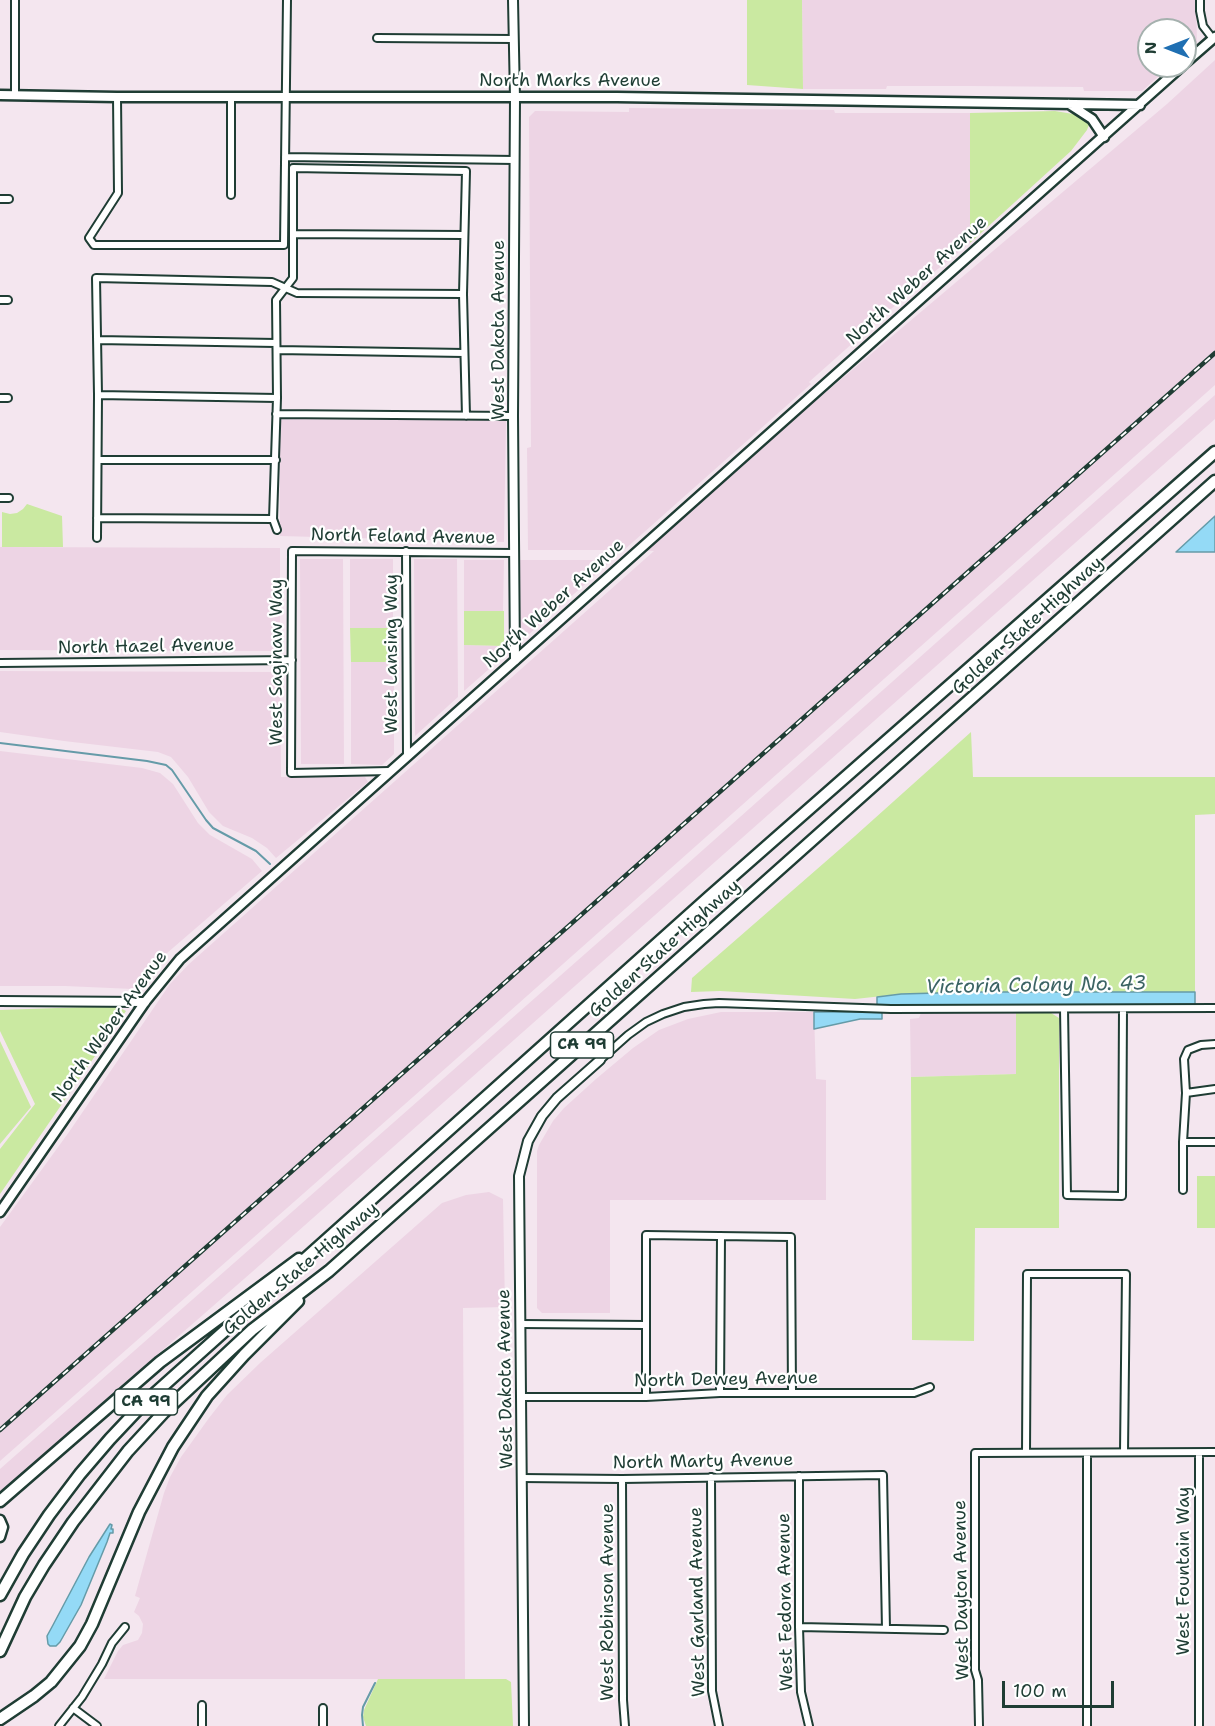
<!DOCTYPE html>
<style>
body{margin:0}
#map{position:relative;width:1215px;height:1726px;overflow:hidden;background:#f4e6ef;font-family:"Shantell Sans",sans-serif}
canvas{display:block}
.north{position:absolute;left:1137px;top:18px;width:60px;height:60px;box-sizing:border-box;background:#fff;border:2px solid #a5b1ae;border-radius:50%;rotate:270deg;font-size:16px;font-weight:700;line-height:24px;text-align:center;color:#1f3d34}
.north::after{content:'';display:block;margin:auto;width:21px;height:27px;background:#1f6fb2;clip-path:polygon(50% 0,100% 100%,50% 72%,0 100%)}
.scale{position:absolute;left:1002px;top:1681px;width:112px;height:27px;box-sizing:border-box;border:3px solid #1f3d34;border-top:0;padding-left:8px;font-size:18px;line-height:21px;white-space:nowrap;color:#1f3d34;-webkit-text-stroke:4px #fff;paint-order:stroke}
</style>
<div id="map">
<canvas width="1215" height="1726"></canvas>
<div class="north">N</div>
<div class="scale">100 m</div>
</div>
<script>
const ctx = document.querySelector('canvas').getContext('2d');
ctx.lineJoin = 'round';
function fill(path, color) {
  ctx.fillStyle = color;
  ctx.fill(path, 'evenodd');
}
function poly(rows) {
  const path = new Path2D();
  for (const r of rows) {
    path.moveTo(r[0], r[1]);
    for (let i = 2; i < r.length; i += 2) path.lineTo(r[i], r[i + 1]);
  }
  return path;
}
function stroke(path, color, width, dash) {
  ctx.strokeStyle = color;
  ctx.lineWidth = width;
  ctx.lineCap = dash ? 'butt' : 'round';
  ctx.setLineDash(dash || []);
  ctx.stroke(path);
}
function write(font, color, halo, rows, align = 'center') {
  ctx.font = font + ' "Shantell Sans",sans-serif';
  ctx.lineWidth = 4.5;
  ctx.setLineDash([]);
  ctx.textBaseline = 'middle';
  ctx.strokeStyle = halo;
  ctx.fillStyle = color;
  for (const [text, x, y, turn = 0] of rows) {
    ctx.save();
    ctx.translate(x, y);
    ctx.rotate((+turn || 0) * Math.PI / 180);
    ctx.textAlign = isNaN(turn) ? turn : align;
    if (halo) ctx.strokeText(text, 0, 0);
    ctx.fillText(text, 0, 0);
    ctx.restore();
  }
}
fill(poly([
 [802,0,1196,0,1197,43,1185,53,1185,30,1149,30,1149,66,1170,66,1142,91,1084,91,1083,87,970,86,887,86,886,89,803,89],
 [1215,60,1215,385,447,1067,0,1461,0,1227,69,1132,170,984,189,964,654,551,639,550,1167,104],
 [629,108,834,110,835,113,970,113,970,243,918,285,809,382,811,384,624,550,528,550,527,448,531,447,529,117,535,111,629,112],
 [1215,395,1215,419,252,1272,0,1492,0,1469,686,865],
 [280,419,506,420,504,542,280,536],
 [0,547,280,548,280,647,274,651,0,650],
 [300,559,343,559,344,764,301,764],
 [350,559,393,559,393,628,350,628],
 [414,559,457,559,458,697,415,736],
 [464,560,504,560,503,611,464,611],
 [517,560,612,560,518,644],
 [464,645,504,646,504,656,464,691],
 [351,662,394,662,394,754,382,765,351,764],
 [0,671,274,672,277,673,280,679,281,777,365,777,368,782,276,858,267,848,252,838,223,826,209,812,188,777,171,757,158,752,64,741,0,732],
 [0,751,142,768,160,773,173,784,198,823,210,835,252,859,262,871,159,960,133,989,65,986,0,986],
 [721,1012,814,1012,816,1079,826,1080,826,1200,610,1200,610,1313,542,1313,537,1308,537,1151,539,1145,553,1121,564,1108,596,1079,633,1048,659,1030,688,1019],
 [1016,1012,1016,1074,911,1077,910,1019,919,1018,921,1013],
 [489,1192,503,1199,505,1307,463,1308,465,1679,104,1679,118,1651,123,1645,138,1640,142,1633,143,1624,139,1616,134,1612,140,1598,135,1596,164,1493,170,1477,181,1457,209,1418,227,1395,260,1363,442,1203,466,1195]
]), '#edd4e4');
fill(poly([
 [747,0,802,0,803,89,747,85],
 [1055,111,1079,115,1087,119,1089,125,1087,130,1071,151,970,243,970,113],
 [27,504,62,516,63,547,2,547,2,512,10,514,17,513,23,509],
 [464,611,504,611,504,646,464,645],
 [350,628,393,628,394,662,351,662],
 [971,732,973,777,1215,777,1215,814,1195,815,1195,992,973,992,901,994,855,999,720,991,691,992,692,978,855,836],
 [116,1006,126,1011,0,1194,0,1149,35,1104,0,1031,0,1010],
 [1016,1012,1051,1013,1059,1018,1059,1228,975,1228,974,1341,912,1340,911,1077,1016,1074],
 [0,1041,31,1107,0,1144],
 [1197,1176,1215,1176,1215,1228,1197,1228],
 [378,1679,506,1679,511,1682,513,1726,366,1726,363,1717,364,1710]
]), '#cae9a1');
const water = poly([
 [1215,516,1215,552,1176,552,1215,516],
 [973,992,1195,992,1195,1005,877,1005,877,997,901,994,973,992],
 [814,1012,882,1012,882,1019,860,1019,814,1029,814,1012],
 [110,1524,112,1525,111,1529,113,1529,113,1533,110,1533,107,1542,81,1605,60,1642,56,1646,50,1646,48,1644,47,1636,53,1625,89,1557,110,1524]
]);
fill(water, '#94daf6');
stroke(water, '#659ba8', 1.5);
stroke(poly([
 [0,743,147,761,166,765,172,770,206,820,213,828,256,851,270,864],
 [363,1726,362,1715,363,1707,375,1683]
]), '#659ba8', 2);
const minor = poly([
 [1200,0,1200,11,1203,26,1213,39],
 [377,38,513,39],
 [15,95,15,0],
 [117,97,118,193,89,238,94,245,284,245,287,0],
 [285,157,515,160],
 [231,195,231,97],
 [0,199,9,199],
 [293,234,464,235],
 [0,300,8,300],
 [97,340,276,343],
 [277,350,464,353],
 [98,395,277,398],
 [0,398,8,398],
 [276,414,513,416],
 [98,460,276,460],
 [0,498,9,498],
 [97,518,273,519],
 [277,530,273,519,277,398,276,300,293,278,293,168,466,171,463,294,466,416],
 [97,538,98,395,96,278,272,282,297,293,463,294],
 [406,551,407,756],
 [0,663,292,660],
 [390,771,291,773,292,551,514,553],
 [1064,1009,1067,1195,1122,1196,1123,1009],
 [600,1060,628,1035,646,1022,663,1014,684,1007,704,1004,719,1003,891,1009,1215,1008],
 [1186,1093,1215,1089],
 [1183,1142,1215,1142],
 [1183,1190,1183,1142,1186,1093,1184,1059,1188,1050,1201,1045,1215,1044],
 [521,1324,645,1325],
 [720,1393,721,1236],
 [521,1397,646,1397,720,1393,914,1393,930,1387],
 [646,1397,646,1235,791,1237,792,1393],
 [1026,1453,1027,1274,1126,1274,1124,1452],
 [1087,1453,1087,1726],
 [799,1476,799,1627,801,1692,809,1726],
 [711,1477,712,1691,719,1726],
 [522,1478,622,1479,883,1475,886,1629],
 [622,1479,623,1700,625,1726],
 [799,1627,944,1630],
 [202,1705,202,1726],
 [73,1708,97,1726],
 [323,1708,323,1726],
 [59,1726,82,1697,102,1664,112,1643,125,1627],
 [979,1726,978,1680,975,1670,975,1453,1215,1452],
 [1199,1726,1199,1453]
]);
const tertiary = poly([
 [513,0,515,98,513,416,515,660],
 [0,1001,145,1002],
 [524,1726,519,1176,528,1141,542,1116,557,1098,600,1060]
]);
const secondary = poly([
 [1185,63,1215,37],
 [0,95,117,97,617,97,1140,105],
 [1069,104,1092,119,1104,137],
 [0,1212,145,1002,180,959,1182,66],
 [0,1520,3,1527,0,1537]
]);
const motorway = poly([
 [0,1501,160,1362,299,1259],
 [0,1595,23,1554,49,1515,80,1474,110,1439,143,1404,709,897,1215,452],
 [0,1651,25,1597,44,1565,73,1522,128,1451,164,1412,252,1330,329,1271,1215,481],
 [0,1719,34,1696,51,1682,80,1646,92,1624,139,1512,173,1447,207,1396,244,1355,298,1301]
]);
stroke(minor, '#1f3d34', 10);
stroke(tertiary, '#1f3d34', 12);
stroke(secondary, '#1f3d34', 13);
stroke(motorway, '#1f3d34', 15);
stroke(minor, '#fff', 6);
stroke(tertiary, '#fff', 8);
stroke(secondary, '#fff', 8);
stroke(motorway, '#fff', 10);
const rail = poly([
 [0,1430,1215,353]
]);
stroke(rail, '#1f3d34', 4.5);
stroke(rail, '#fff', 2, [7]);
for (const [x, y, w] of [
 [582,1045,63],
 [146,1402,63]
]) {
  const box = new Path2D();
  box.roundRect(x - w / 2, y - 13, w, 26, 4.5);
  ctx.fillStyle = '#fff';
  ctx.fill(box);
  stroke(box, '#1f3d34', 1.5);
}
write('bold 16px', '#1f3d34', null, [
 ["CA 99",582,1045],
 ["CA 99",146,1402]
]);
write('18px', '#1f3d34', '#fff', [
 ["North Marks Avenue",570,81],
 ["North Weber Avenue",917,281,-42],
 ["West Dakota Avenue",499,330,-90],
 ["North Feland Avenue",403,537,1],
 ["North Weber Avenue",554,604,-42],
 ["Golden State Highway",1028,626,-42],
 ["North Hazel Avenue",146,647,-1],
 ["West Lansing Way",392,654,-90],
 ["West Saginaw Way",277,662,-90],
 ["Golden State Highway",665,949,-42],
 ["North Weber Avenue",110,1027,-54],
 ["Golden State Highway",301,1269,-40],
 ["West Dakota Avenue",506,1379,-91],
 ["North Dewey Avenue",726,1380,-1],
 ["North Marty Avenue",703,1462,-1],
 ["West Fountain Way",1184,1571,-90],
 ["West Dayton Avenue",962,1590,-91],
 ["West Robinson Avenue",608,1602,-90],
 ["West Garland Avenue",698,1602,-91],
 ["West Fedora Avenue",786,1602,-91]
]);
write('italic 20px', '#3c6464', '#fff', [
 ["Victoria Colony No. 43",1036,986,-1]
]);
</script>
